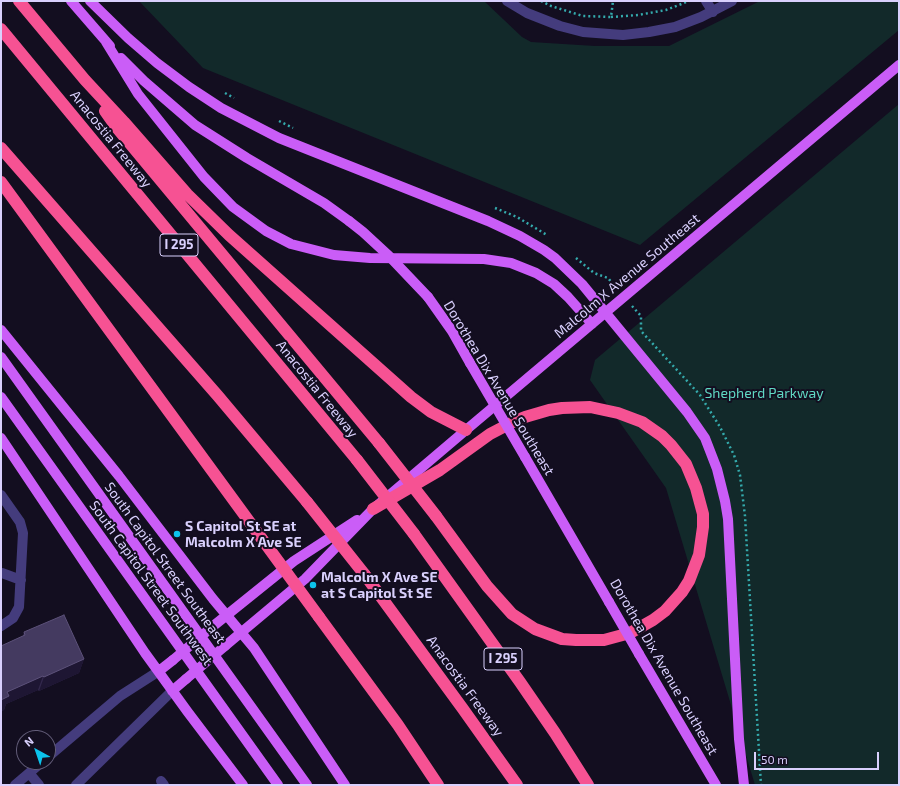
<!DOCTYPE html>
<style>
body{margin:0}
#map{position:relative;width:900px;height:786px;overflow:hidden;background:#130e20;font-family:"Exo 2",sans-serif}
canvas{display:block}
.frame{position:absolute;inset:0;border:2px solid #d9d0fd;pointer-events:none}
.north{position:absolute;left:16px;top:730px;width:40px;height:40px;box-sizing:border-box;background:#130e20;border:1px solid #625c78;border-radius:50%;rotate:320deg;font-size:11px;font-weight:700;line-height:16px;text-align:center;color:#d9d0fd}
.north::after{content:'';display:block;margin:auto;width:14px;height:18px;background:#0cc3ec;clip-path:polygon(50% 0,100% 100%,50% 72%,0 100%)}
.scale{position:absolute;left:754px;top:752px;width:125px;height:18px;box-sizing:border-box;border:2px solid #d9d0fd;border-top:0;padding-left:5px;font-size:12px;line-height:14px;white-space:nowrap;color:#d9d0fd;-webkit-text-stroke:3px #130e20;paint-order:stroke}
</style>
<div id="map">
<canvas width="900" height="786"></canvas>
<div class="frame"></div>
<div class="north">N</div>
<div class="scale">50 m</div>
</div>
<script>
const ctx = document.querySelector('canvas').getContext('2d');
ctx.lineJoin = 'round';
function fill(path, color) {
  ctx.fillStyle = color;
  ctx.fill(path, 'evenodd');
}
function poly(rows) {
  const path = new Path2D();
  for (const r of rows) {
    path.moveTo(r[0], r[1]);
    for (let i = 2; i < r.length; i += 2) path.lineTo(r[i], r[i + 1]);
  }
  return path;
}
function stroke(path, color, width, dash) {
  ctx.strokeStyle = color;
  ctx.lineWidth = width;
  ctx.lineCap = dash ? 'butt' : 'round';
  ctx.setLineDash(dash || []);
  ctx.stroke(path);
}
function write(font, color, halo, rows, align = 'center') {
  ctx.font = font + ' "Exo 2",sans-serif';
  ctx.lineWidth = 4;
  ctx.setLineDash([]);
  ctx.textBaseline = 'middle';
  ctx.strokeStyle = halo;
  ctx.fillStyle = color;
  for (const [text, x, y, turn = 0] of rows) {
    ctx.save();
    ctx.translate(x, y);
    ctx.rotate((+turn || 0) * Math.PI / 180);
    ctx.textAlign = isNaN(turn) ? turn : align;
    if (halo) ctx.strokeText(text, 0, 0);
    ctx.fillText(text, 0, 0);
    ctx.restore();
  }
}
fill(poly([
 [139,1,484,1,522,37,531,42,595,46,669,46,760,1,899,1,899,30,640,245,203,68],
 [899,104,899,785,755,785,666,488,590,380,595,360]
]), '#12292a');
stroke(poly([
 [541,1,551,6,583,16,611,17,613,1],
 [611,17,638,15,666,10,689,1],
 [225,93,234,98],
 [279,121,293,128],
 [495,208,517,217,547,235],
 [576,258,594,273,608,278,616,288],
 [632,306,641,316,641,331,700,395,720,427,734,455,740,475,745,516,761,785]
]), '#34aaac', 2.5, [2, 3]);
stroke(poly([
 [507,1,527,13,560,26,583,32,623,35,649,32,675,27,701,17,732,1],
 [706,1,713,12],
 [1,495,20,522,23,533,19,607,13,618,1,626],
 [2,573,21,580],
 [48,757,120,696,159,671],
 [29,773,39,785],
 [161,781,164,785],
 [15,785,42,762],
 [76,785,172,691]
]), '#443c7d', 10);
stroke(poly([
 [71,1,110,46],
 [90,1,128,38,157,63,189,87,221,108,279,138,488,221,520,236,544,250,555,258,582,284,687,412,705,438,717,469,725,501,728,519,739,739,744,785],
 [106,42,138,94,204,177,233,207,266,231,291,244,334,255,370,258,484,259,511,263,536,273,554,284,568,297,592,324],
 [121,58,144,81,195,125,247,158,324,203,349,221],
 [428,297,452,331,470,363],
 [1,330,119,476,213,599,254,648,345,785],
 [1,357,307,785],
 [1,397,278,785],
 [1,438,145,653,187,711,243,785],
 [525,457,609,602],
 [212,627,294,561,357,520],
 [225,646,305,579,373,509,466,430,899,65],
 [639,654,716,785],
 [159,671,173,660],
 [172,691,186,679]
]), '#ca5df7', 10);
stroke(poly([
 [19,1,85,80,124,122,187,194,229,235,411,397,431,412,466,430],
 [1,29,357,460],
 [105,111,117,128,379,443],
 [1,148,218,396,307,502],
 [1,182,262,539],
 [373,509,440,470,490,434,513,422,525,417,549,410,562,408,590,407,618,413,642,422,662,436,671,445,686,464,696,488,703,514,703,527,699,555,689,581,682,592,665,611,653,620,630,633,604,640,576,640,562,639,535,629,512,614,487,586,436,516],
 [414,534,520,682,555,733,588,785],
 [365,575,463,709,517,785],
 [319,617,398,725,438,785]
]), '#f65293', 12);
stroke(poly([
 [349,221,363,232,389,256,428,297],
 [470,363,525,457],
 [609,602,639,654],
 [173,660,212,627],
 [186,679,225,646]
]), '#ca5df7', 10);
stroke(poly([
 [379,443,436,516],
 [357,460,414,534],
 [307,502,365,575],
 [262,539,319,617]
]), '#f65293', 12);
fill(poly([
 [24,632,84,659,79,673,39,691,38,690,6,704,4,710,1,711,1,646,23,636]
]), '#33284d');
fill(poly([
 [84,659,79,673,39,691,44,677],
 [43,676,38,690,6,704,4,710,1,711,1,700,7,692]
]), '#1e1633');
const building = poly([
 [64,615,84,659,44,677,43,676,7,692,9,696,1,700,1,646,25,635,24,632,64,615]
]);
fill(building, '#443a60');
stroke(building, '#5c5179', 1);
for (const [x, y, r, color] of [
 [177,534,4,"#0cc3ec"],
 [313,585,4,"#0cc3ec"]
]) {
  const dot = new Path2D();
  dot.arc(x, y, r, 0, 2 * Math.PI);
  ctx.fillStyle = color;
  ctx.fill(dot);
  stroke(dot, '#130e20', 1.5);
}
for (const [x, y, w] of [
 [179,245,38],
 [503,659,38]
]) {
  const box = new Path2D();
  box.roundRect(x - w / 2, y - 11, w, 22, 3);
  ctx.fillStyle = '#130e20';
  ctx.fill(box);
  stroke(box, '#d9d0fd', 1);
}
write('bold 13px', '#d9d0fd', null, [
 ["I 295",179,245],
 ["I 295",503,659]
]);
write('14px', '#d9d0fd', '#130e20', [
 ["Anacostia Freeway",111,139,51],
 ["Malcolm X Avenue Southeast",627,276,-40],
 ["Dorothea Dix Avenue Southeast",499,388,59],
 ["Anacostia Freeway",317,389,51],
 ["South Capitol Street Southeast",165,563,54],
 ["South Capitol Street Southwest",151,583,54],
 ["Dorothea Dix Avenue Southeast",664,667,60],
 ["Anacostia Freeway",465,686,54]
]);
write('14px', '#60d8c4', '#130e20', [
 ["Shepherd Parkway",764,393]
]);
write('bold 14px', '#d9d0fd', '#130e20', [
 ["S Capitol St SE at",185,526],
 ["Malcolm X Ave SE",185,542],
 ["Malcolm X Ave SE",321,577],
 ["at S Capitol St SE",321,593]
], 'left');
</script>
